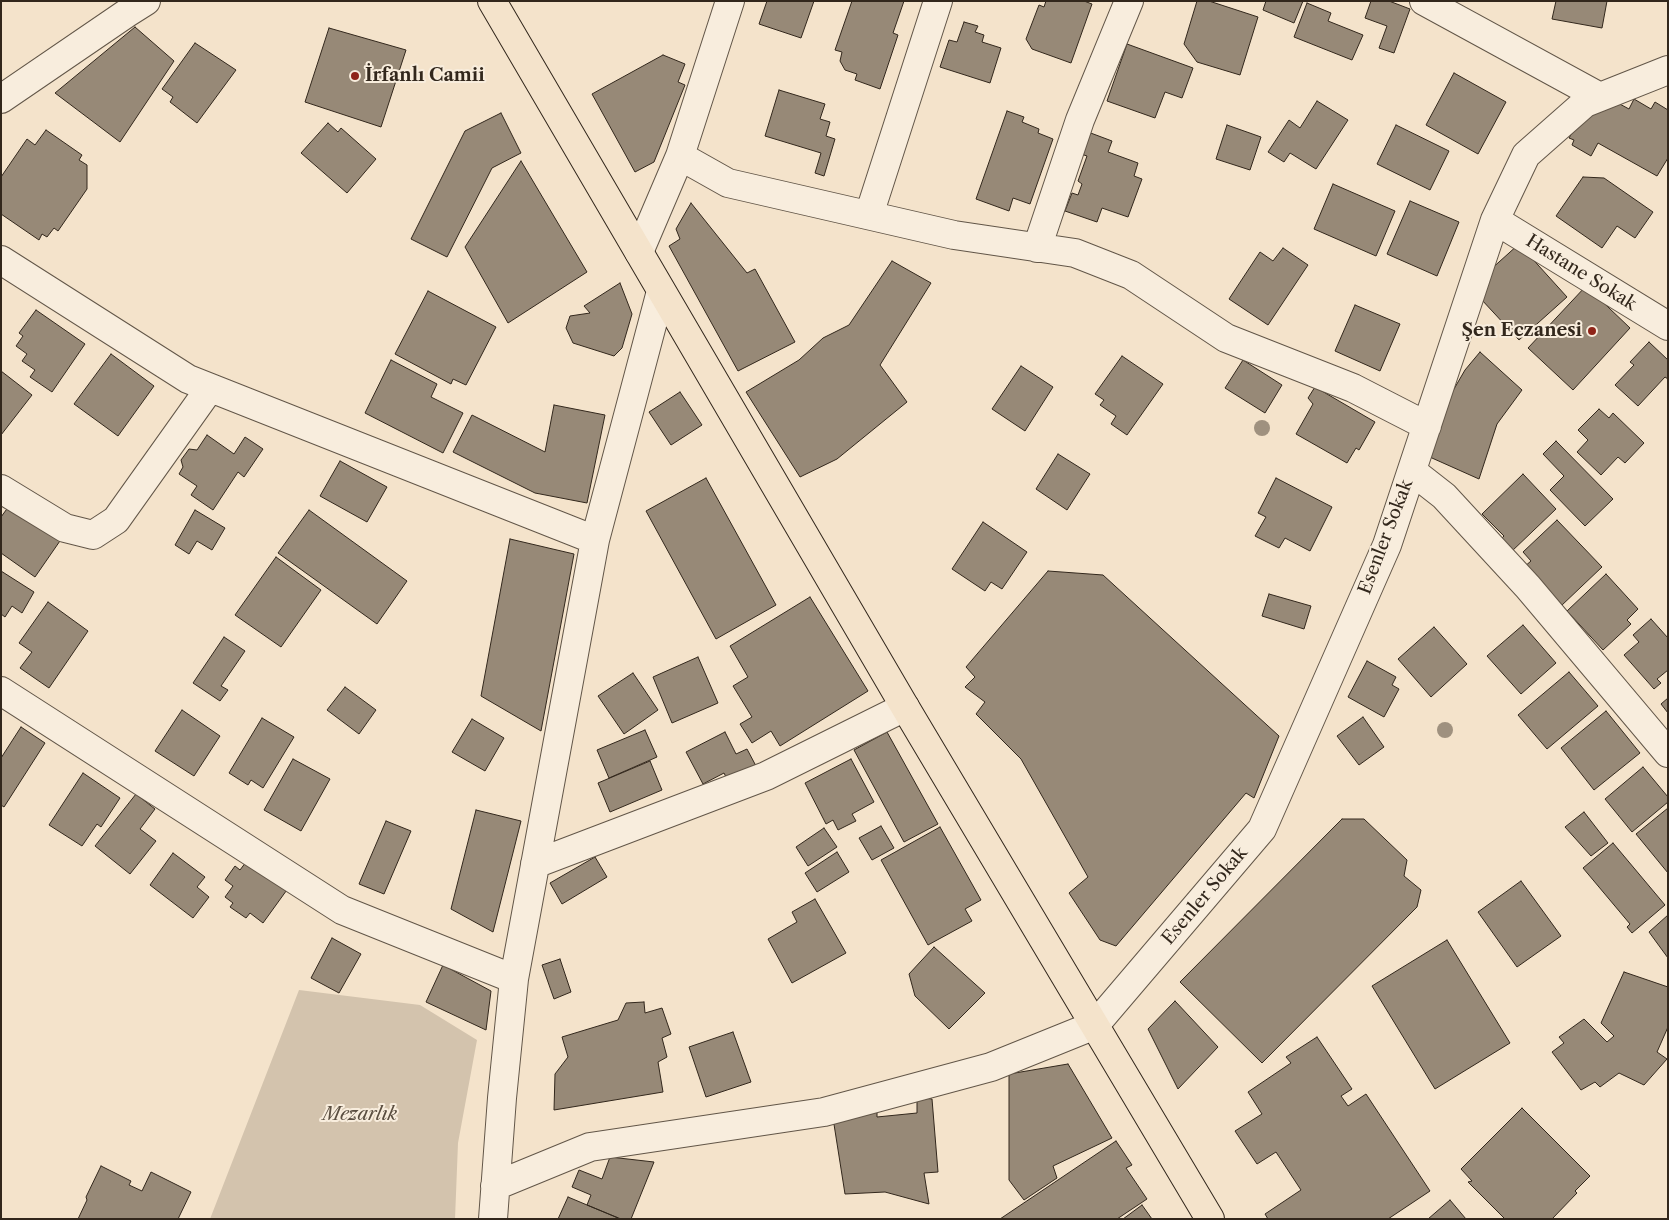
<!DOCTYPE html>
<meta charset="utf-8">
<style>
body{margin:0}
#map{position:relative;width:1669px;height:1220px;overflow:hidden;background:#f4e3cb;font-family:"Libre Caslon Text",serif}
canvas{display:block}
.frame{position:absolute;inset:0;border:2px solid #32271c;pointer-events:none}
</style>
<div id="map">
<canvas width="1669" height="1220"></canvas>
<div class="frame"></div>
</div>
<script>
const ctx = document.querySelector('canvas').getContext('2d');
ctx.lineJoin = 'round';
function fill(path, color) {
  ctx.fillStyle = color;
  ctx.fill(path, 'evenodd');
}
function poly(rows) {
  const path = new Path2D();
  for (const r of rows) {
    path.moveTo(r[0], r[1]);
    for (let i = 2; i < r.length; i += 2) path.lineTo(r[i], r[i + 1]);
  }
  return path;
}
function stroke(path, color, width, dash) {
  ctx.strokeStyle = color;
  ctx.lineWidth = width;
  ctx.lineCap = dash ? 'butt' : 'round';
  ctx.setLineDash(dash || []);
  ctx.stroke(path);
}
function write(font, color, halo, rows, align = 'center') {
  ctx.font = font + ' "Libre Caslon Text",serif';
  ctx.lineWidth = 4;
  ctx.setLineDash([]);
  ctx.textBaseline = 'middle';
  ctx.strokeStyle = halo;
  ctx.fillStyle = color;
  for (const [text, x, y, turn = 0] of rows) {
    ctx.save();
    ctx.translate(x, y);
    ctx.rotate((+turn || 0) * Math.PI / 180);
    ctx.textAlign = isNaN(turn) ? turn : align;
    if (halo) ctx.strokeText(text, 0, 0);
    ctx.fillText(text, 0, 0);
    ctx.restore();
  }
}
fill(poly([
 [299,990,420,1005,477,1040,458,1143,455,1219,210,1219]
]), '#d3c3ad');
const building = poly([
 [767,1,814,1,801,38,759,24,767,1],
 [852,1,904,1,893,33,898,35,880,89,855,80,857,74,845,70,840,61,842,52,835,50,852,1],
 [1046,1,1084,1,1092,4,1071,63,1032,49,1026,39,1039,5,1044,7,1046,1],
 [1197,1,1209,1,1258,17,1240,75,1197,62,1184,44,1197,1],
 [1266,1,1303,1,1294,23,1263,10,1266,1],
 [1371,1,1389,1,1410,9,1394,53,1379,48,1387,26,1365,18,1371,1],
 [1556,1,1607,1,1602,28,1552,19,1556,1],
 [1307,3,1331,13,1328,21,1363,35,1352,60,1294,37,1307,3],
 [964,22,978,26,975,32,984,35,982,42,1001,48,990,83,940,67,949,40,957,42,964,22],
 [135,27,174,61,120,142,55,93,135,27],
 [329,28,406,50,381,127,305,102,329,28],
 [195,43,236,70,197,123,170,102,173,97,162,89,195,43],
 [1127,44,1193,68,1182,98,1165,92,1155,118,1107,101,1127,44],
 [663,55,685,64,678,82,685,85,654,162,635,172,592,94,663,55],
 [1454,73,1506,102,1478,154,1426,125,1454,73],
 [779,90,825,104,820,119,830,122,826,136,835,139,824,176,815,173,821,153,765,136,779,90],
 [1634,99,1651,109,1655,102,1668,110,1668,158,1657,176,1598,143,1591,156,1572,145,1574,140,1569,138,1579,121,1583,124,1596,102,1616,102,1629,109,1634,99],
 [1317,101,1348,120,1316,169,1290,153,1284,162,1268,152,1289,120,1300,128,1317,101],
 [1007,111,1024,117,1022,122,1039,129,1038,133,1053,139,1030,204,1013,198,1009,211,976,199,1007,111],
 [501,113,521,153,492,168,447,257,411,239,465,131,501,113],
 [328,123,338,132,341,128,376,159,347,193,301,153,328,123],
 [1227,125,1261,137,1250,170,1216,159,1227,125],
 [1396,125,1449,151,1430,190,1377,164,1396,125],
 [46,130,82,155,79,160,87,165,87,189,58,231,54,228,47,237,42,234,39,240,1,214,1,177,27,139,35,145,46,130],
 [1088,132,1112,141,1108,152,1138,163,1134,176,1142,179,1128,217,1102,208,1097,222,1065,211,1072,193,1078,195,1082,184,1078,181,1087,156,1081,154,1088,132],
 [521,161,587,272,508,323,465,247,521,161],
 [1583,177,1604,178,1653,212,1635,238,1617,226,1602,248,1556,216,1583,177],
 [1333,184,1395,211,1376,256,1314,229,1333,184],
 [1410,201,1459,222,1437,276,1387,254,1410,201],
 [691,203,747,273,755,269,795,342,738,371,669,246,680,239,676,229,691,203],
 [1519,244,1567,297,1519,340,1481,299,1489,271,1519,244],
 [1283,248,1308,265,1268,325,1229,299,1260,252,1273,261,1283,248],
 [892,261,931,283,880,365,907,402,837,459,800,477,746,392,799,360,823,338,849,325,892,261],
 [620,283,632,314,622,348,614,356,573,343,566,328,570,316,590,313,584,306,620,283],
 [1586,286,1630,328,1573,390,1528,348,1586,286],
 [428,291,496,327,466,385,453,379,451,384,395,354,428,291],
 [1355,305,1400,324,1380,371,1335,351,1355,305],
 [36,310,85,344,52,392,30,377,35,370,22,361,27,354,16,346,23,336,19,333,36,310],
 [1649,342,1668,360,1668,379,1665,377,1638,406,1615,385,1634,365,1630,362,1649,342],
 [1480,352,1522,390,1497,424,1479,479,1423,454,1447,401,1465,370,1480,352],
 [111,354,154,386,118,436,74,404,111,354],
 [1122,356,1163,384,1127,435,1111,424,1116,416,1100,405,1104,400,1095,394,1122,356],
 [391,360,437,384,431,397,463,413,443,453,365,413,391,360],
 [1243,360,1282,385,1265,413,1225,388,1243,360],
 [1021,366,1053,387,1025,431,992,409,1021,366],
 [1,371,32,395,1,435,1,371],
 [1315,387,1375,422,1359,450,1356,448,1347,463,1296,434,1313,404,1308,398,1315,387],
 [680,392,702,425,671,445,649,412,680,392],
 [554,405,605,415,587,503,535,493,453,452,472,415,545,452,554,405],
 [1599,409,1609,418,1613,413,1644,443,1625,463,1618,457,1601,475,1577,452,1588,440,1578,430,1599,409],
 [207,435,234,454,245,437,263,449,244,477,238,472,213,510,191,495,197,486,179,474,183,467,181,460,189,449,197,450,207,435],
 [1556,441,1613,499,1585,526,1550,490,1564,476,1543,454,1556,441],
 [1058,454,1090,474,1067,510,1036,489,1058,454],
 [340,461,387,487,367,522,320,496,340,461],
 [1523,474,1556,509,1511,552,1500,540,1504,536,1482,514,1523,474],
 [706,478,776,605,716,639,646,511,706,478],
 [1276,478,1332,507,1310,551,1285,538,1279,548,1255,536,1266,517,1258,513,1276,478],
 [12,502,62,538,35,577,1,553,1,517,12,502],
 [195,510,225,528,212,550,197,541,189,554,175,545,195,510],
 [309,510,407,581,377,624,278,553,309,510],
 [1557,520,1602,567,1561,606,1524,567,1531,561,1523,552,1557,520],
 [983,522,1027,552,1002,589,991,582,985,591,952,569,983,522],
 [510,539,574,554,541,731,481,696,510,539],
 [276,557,321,590,281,647,235,615,276,557],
 [1,571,34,592,22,613,12,606,5,617,1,614,1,571],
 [1048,571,1103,575,1279,736,1254,798,1246,793,1116,946,1100,940,1069,893,1088,877,1021,759,976,714,985,702,965,687,975,677,966,667,1048,571],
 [1606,574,1638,609,1627,620,1631,624,1603,650,1567,611,1606,574],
 [1269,594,1311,606,1304,629,1262,616,1269,594],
 [810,597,868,691,780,746,771,731,752,743,740,724,752,717,733,686,748,677,730,646,810,597],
 [48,602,88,631,49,688,20,668,32,652,19,643,48,602],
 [1651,619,1668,638,1668,670,1657,679,1661,683,1654,689,1624,655,1639,642,1633,635,1651,619],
 [1523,625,1556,663,1521,694,1487,656,1523,625],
 [1434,627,1467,664,1431,697,1398,659,1434,627],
 [224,637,245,651,221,686,228,690,220,701,193,683,224,637],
 [698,657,718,703,672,723,653,677,698,657],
 [1367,661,1396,677,1392,685,1399,689,1384,717,1348,697,1367,661],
 [1569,672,1598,706,1547,749,1518,715,1569,672],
 [633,673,658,710,624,734,598,696,633,673],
 [345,687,376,710,359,734,327,710,345,687],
 [1668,698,1668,713,1661,704,1668,698],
 [182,710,220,736,194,776,155,751,182,710],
 [1606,711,1640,753,1594,790,1561,748,1606,711],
 [1363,717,1384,747,1359,765,1337,736,1363,717],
 [262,718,294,737,263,788,251,780,248,785,229,773,262,718],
 [472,719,504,738,485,771,452,752,472,719],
 [21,727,45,743,4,807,1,805,1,758,21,727],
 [645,730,657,757,609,778,597,750,645,730],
 [725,732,736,754,747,749,756,766,728,781,724,773,703,784,686,752,725,732],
 [887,732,938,824,904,842,854,750,887,732],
 [293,759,330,779,301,831,264,810,293,759],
 [851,759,874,802,852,814,856,821,838,830,833,820,826,824,805,783,851,759],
 [650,761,662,790,610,812,598,783,650,761],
 [1643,767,1668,797,1668,802,1632,832,1605,799,1643,767],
 [83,773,120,798,101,827,97,824,82,846,49,825,83,773],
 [136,794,155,809,140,829,156,841,130,874,95,846,136,794],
 [1668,808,1668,873,1636,834,1668,808],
 [476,810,521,821,493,932,451,909,476,810],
 [1584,812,1608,843,1591,856,1565,827,1584,812],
 [1342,819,1364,819,1407,860,1404,876,1421,890,1417,907,1262,1063,1180,982,1342,819],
 [386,821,411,831,384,894,359,884,386,821],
 [881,826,894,848,872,860,859,838,881,826],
 [940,827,981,900,965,909,972,921,928,945,881,860,940,827],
 [824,828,837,847,808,866,796,847,824,828],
 [1613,843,1665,905,1632,933,1627,927,1630,924,1583,868,1613,843],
 [837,852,849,872,817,892,805,873,837,852],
 [173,853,205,877,197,887,209,897,193,918,150,885,173,853],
 [595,857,607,877,562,904,550,883,595,857],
 [249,858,289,887,263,923,250,913,246,918,230,907,233,903,225,897,233,886,225,880,235,866,240,870,249,858],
 [1521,881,1561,936,1517,967,1478,912,1521,881],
 [815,899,846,953,792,983,768,939,797,922,792,912,815,899],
 [1668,915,1668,958,1649,932,1668,915],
 [332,938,361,954,339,993,311,978,332,938],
 [1447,940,1510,1043,1435,1089,1372,986,1447,940],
 [934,947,985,993,949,1029,915,996,909,974,934,947],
 [560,959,571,992,554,999,542,965,560,959],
 [443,965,491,991,486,1030,426,1002,443,965],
 [1624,972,1668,987,1668,1027,1657,1052,1667,1059,1644,1085,1619,1073,1600,1087,1595,1082,1581,1090,1552,1052,1564,1043,1559,1037,1584,1019,1607,1042,1614,1036,1601,1023,1624,972],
 [1175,1001,1218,1047,1178,1089,1148,1029,1175,1001],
 [644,1002,645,1013,662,1008,671,1034,662,1038,667,1057,658,1062,663,1092,554,1110,555,1074,568,1057,562,1037,618,1020,626,1003,644,1002],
 [733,1032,751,1082,706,1097,689,1047,733,1032],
 [1317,1037,1352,1089,1341,1096,1348,1106,1366,1094,1430,1191,1388,1219,1268,1219,1265,1214,1301,1190,1276,1152,1257,1164,1235,1131,1262,1114,1248,1092,1291,1063,1286,1057,1317,1037],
 [1068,1064,1112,1138,1053,1166,1057,1178,1024,1200,1009,1180,1009,1074,1068,1064],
 [917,1097,932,1099,938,1172,924,1173,929,1204,885,1192,845,1194,833,1118,877,1112,877,1117,917,1113,917,1097],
 [1522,1108,1590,1176,1575,1191,1577,1193,1552,1219,1505,1219,1468,1182,1472,1181,1461,1169,1522,1108],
 [1116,1141,1132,1165,1126,1168,1147,1199,1117,1219,1000,1219,1116,1141],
 [610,1157,654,1162,631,1219,621,1219,587,1205,591,1195,572,1187,579,1170,602,1179,610,1157],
 [101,1166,131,1181,129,1185,142,1191,151,1172,191,1192,178,1219,78,1219,87,1200,86,1197,101,1166],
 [568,1197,618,1218,617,1219,558,1219,568,1197],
 [1450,1200,1466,1219,1428,1219,1450,1200],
 [1142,1205,1152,1219,1123,1219,1142,1205]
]);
fill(building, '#978977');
stroke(building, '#32271c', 1);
const minor = poly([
 [1424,1,1600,97],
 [1,99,127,13,146,1],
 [680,156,728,183,954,235,1075,253,1131,275,1226,338,1353,388,1427,426],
 [869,215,938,1],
 [1495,220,1668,326],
 [1037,248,1080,120,1129,1],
 [639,252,680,156,730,1],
 [1,260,188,379,595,540],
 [1412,471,1444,496,1528,587,1668,753],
 [1,489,65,528,93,535,116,520,210,388],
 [1,691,342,910,514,979],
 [535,864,766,776,905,707],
 [495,1186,590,1147,824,1112,991,1067,1095,1025,1262,829,1387,545,1495,220,1526,155,1585,103,1668,70],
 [493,1219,502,1098,514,979,595,540,661,291]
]);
const major = poly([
 [492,1,905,707,1210,1219]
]);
stroke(minor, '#625648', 30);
stroke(major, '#32271c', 30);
stroke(minor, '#f8eddd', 28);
stroke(major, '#f4e3cb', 28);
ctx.fillStyle = '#9f917f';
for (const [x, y] of [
 [1262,428],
 [1445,730]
]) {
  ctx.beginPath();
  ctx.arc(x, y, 8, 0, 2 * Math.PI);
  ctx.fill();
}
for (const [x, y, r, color] of [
 [355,76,5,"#8f2418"],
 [1592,331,5,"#8f2418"]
]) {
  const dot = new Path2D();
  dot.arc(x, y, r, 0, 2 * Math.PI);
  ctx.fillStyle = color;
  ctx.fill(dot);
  stroke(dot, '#f8eddd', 2);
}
write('bold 18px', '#32271c', '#f8eddd', [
 ["İrfanlı Camii",365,76],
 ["Şen Eczanesi",1582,331,"right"]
], 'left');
write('18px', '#32271c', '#f8eddd', [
 ["Hastane Sokak",1581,273,32],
 ["Esenler Sokak",1386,537,-69],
 ["Esenler Sokak",1205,896,-50]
]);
write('italic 18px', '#5a4e40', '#f8eddd', [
 ["Mezarlık",360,1115]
]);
</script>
